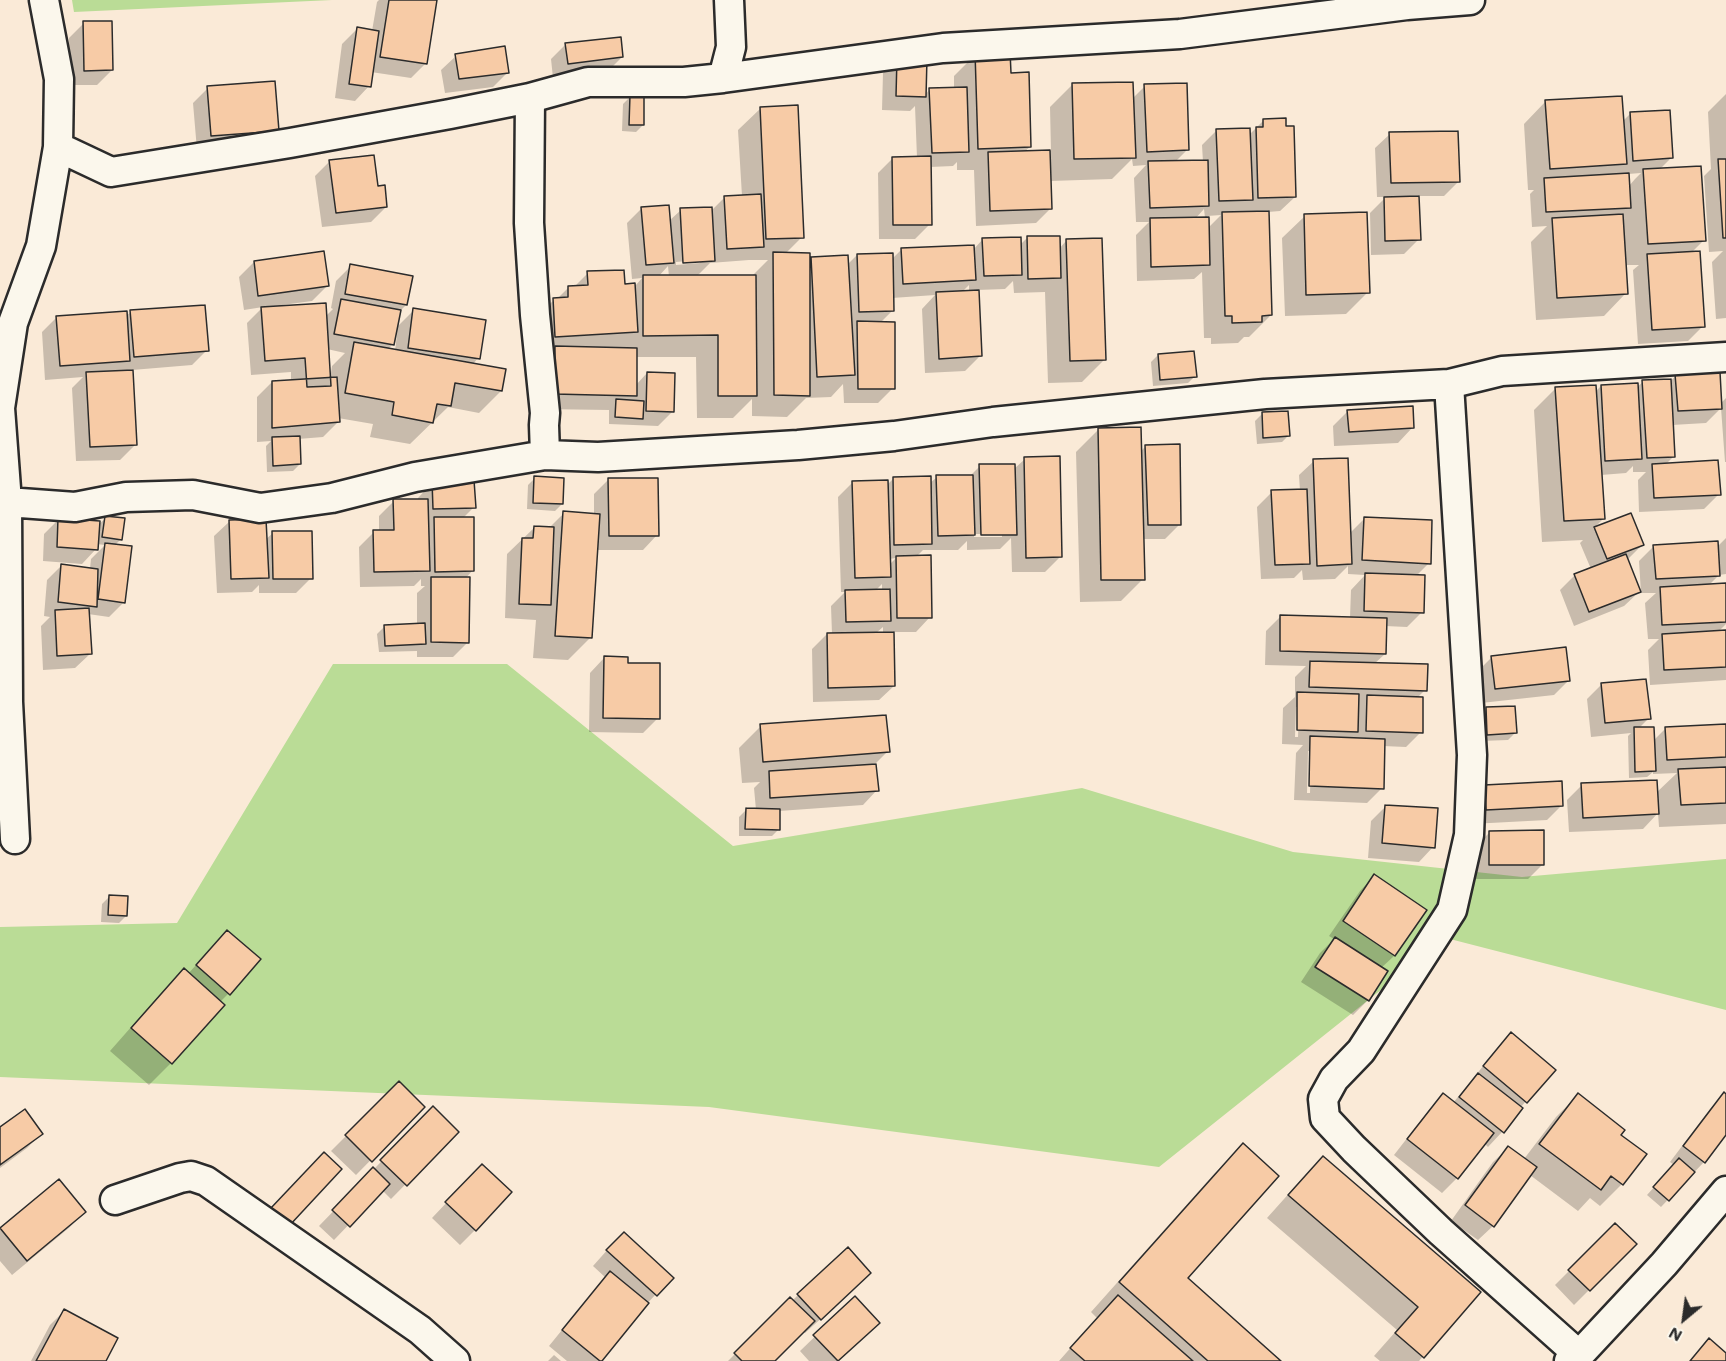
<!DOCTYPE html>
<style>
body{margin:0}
#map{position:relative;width:1726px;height:1361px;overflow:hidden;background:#faead7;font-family:Mali,sans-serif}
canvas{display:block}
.north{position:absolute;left:1654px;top:1289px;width:60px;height:60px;-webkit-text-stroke:4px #fbf7ec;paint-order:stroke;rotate:209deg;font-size:16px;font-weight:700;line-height:24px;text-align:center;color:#2b2b2b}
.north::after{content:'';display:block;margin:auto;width:21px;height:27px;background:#2b2b2b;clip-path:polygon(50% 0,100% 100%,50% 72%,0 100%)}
</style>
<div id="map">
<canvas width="1726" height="1361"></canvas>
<div class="north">N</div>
</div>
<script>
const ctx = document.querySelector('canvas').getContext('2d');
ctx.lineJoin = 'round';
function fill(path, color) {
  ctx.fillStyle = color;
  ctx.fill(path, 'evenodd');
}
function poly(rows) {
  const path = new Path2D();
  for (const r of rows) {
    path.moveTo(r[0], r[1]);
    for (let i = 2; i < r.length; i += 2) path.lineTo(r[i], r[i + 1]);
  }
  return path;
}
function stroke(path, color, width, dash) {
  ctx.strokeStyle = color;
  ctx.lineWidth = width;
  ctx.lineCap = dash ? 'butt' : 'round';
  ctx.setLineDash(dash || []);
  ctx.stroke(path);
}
fill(poly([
 [72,0,332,0,74,12],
 [333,664,507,664,733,846,1082,788,1293,852,1522,877,1726,859,1726,1010,1446,938,1159,1167,709,1107,0,1077,0,927,177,923]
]), '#badc96');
fill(poly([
 [379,0,435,0,426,63,411,78,371,72,369,86,355,101,335,98,342,44,357,29,372,31,377,2],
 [84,23,112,70,97,85,70,85,69,38],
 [566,44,622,57,607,72,553,78,551,59],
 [976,54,1009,74,1030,147,1024,152,1051,151,1050,107,1072,85,1133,98,1145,86,1187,150,1175,162,1203,162,1202,145,1217,130,1249,135,1264,120,1295,197,1280,211,1268,212,1271,315,1249,337,1244,337,1238,343,1211,344,1211,338,1204,338,1202,272,1194,279,1137,281,1136,235,1149,222,1136,222,1134,178,1146,165,1133,166,1132,159,1112,179,1050,181,1051,208,1036,223,976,226,974,170,957,170,957,162,953,166,930,167,930,224,915,239,879,239,878,173,893,158,917,158,915,106,910,111,882,110,883,73,898,58,925,95,930,89,954,89,954,76],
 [1204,209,1205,218,1195,219],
 [1221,215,1208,228,1207,216],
 [456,56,508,72,493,87,445,93,441,70],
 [208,88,277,130,197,150,193,103],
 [1726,94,1726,318,1716,319,1712,262,1723,251,1709,252,1704,176,1711,169,1708,112],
 [630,97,643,125,636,132,622,131,623,104],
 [1546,101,1622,122,1630,114,1671,158,1659,170,1704,240,1691,253,1703,326,1688,341,1638,344,1633,270,1639,265,1624,265,1626,293,1604,316,1536,320,1531,242,1547,226,1532,227,1530,194,1534,190,1528,190,1524,124],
 [1641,173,1635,179,1629,186,1628,174],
 [761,108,802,237,785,254,809,262,812,258,847,265,857,255,891,260,901,250,973,250,983,239,1019,246,1027,238,1059,249,1066,241,1104,360,1082,382,1048,383,1045,292,1014,293,1013,281,1005,289,977,290,980,356,965,371,925,373,922,309,935,295,892,298,893,310,880,323,893,388,878,403,844,403,843,384,831,397,806,398,787,417,752,416,752,399,733,418,697,418,696,357,636,357,636,385,647,373,673,411,658,426,609,424,609,410,540,409,531,322,554,300,557,299,568,288,573,288,588,273,623,285,636,285,642,278,632,279,627,223,642,208,669,221,681,210,710,212,725,197,742,196,738,130],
 [700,260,700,263,676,265,676,262],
 [749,260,768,260,751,277,696,277,710,263],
 [668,266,669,277,658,277],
 [969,285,969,292,961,293],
 [1390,134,1459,181,1444,196,1417,196,1419,239,1404,254,1371,255,1370,213,1386,197,1377,197,1375,148],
 [330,161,377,188,386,207,371,222,322,227,315,176],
 [1305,216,1368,292,1346,314,1285,316,1282,238],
 [254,262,327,286,312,301,282,305,282,307,325,317,333,309,331,308,336,281,351,266,406,305,399,312,393,344,388,349,395,351,398,326,414,310,478,358,473,364,501,391,479,413,448,407,410,444,370,437,373,424,338,418,338,422,323,437,298,439,300,464,293,471,267,472,266,446,271,441,257,442,257,397,272,382,291,381,291,372,251,375,247,323,263,307,244,310,239,277],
 [327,349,345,353,332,366,330,379],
 [131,312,207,350,192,365,132,370,135,445,120,460,76,461,72,388,83,377,45,380,42,332,57,317,125,317],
 [1158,355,1195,376,1188,383,1153,386,1151,362],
 [1676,376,1720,404,1726,398,1726,462,1725,462,1721,408,1706,423,1672,425,1674,456,1665,465,1719,494,1704,509,1639,512,1638,480,1646,472,1633,472,1633,466,1626,473,1601,475,1604,518,1593,529,1630,514,1642,545,1627,560,1639,592,1624,606,1574,626,1560,590,1575,575,1591,569,1580,543,1583,540,1542,542,1534,410,1556,388,1595,392,1601,386,1636,388,1643,382,1669,382],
 [1348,411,1412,428,1398,443,1334,446,1333,426],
 [1262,414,1289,435,1282,442,1257,444,1255,421],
 [1098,430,1140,452,1146,446,1180,524,1165,539,1142,539,1143,579,1121,601,1080,602,1076,452],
 [1025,459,1060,557,1045,572,1012,572,1011,538,1000,549,967,550,967,541,958,550,923,550,916,557,930,617,916,632,893,632,894,686,879,700,813,702,812,649,827,634,832,634,831,606,845,592,841,592,838,497,853,482,887,485,893,479,929,484,937,477,970,476,980,466,1014,469],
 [974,534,1002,534,1002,537,974,537],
 [896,558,889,565,889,559],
 [882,584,882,591,875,591],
 [883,627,883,633,876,633],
 [1314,461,1349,534,1364,519,1429,563,1415,577,1422,612,1407,627,1385,626,1385,654,1374,664,1425,690,1417,698,1421,732,1406,747,1383,746,1382,788,1367,803,1294,800,1296,753,1303,745,1282,744,1283,708,1295,697,1295,677,1306,666,1265,665,1266,631,1281,616,1350,618,1351,590,1365,575,1348,574,1348,566,1335,579,1303,580,1302,570,1294,578,1261,579,1257,507,1272,492,1300,491,1299,475],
 [1296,707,1299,707,1298,737,1295,737],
 [1308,751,1311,751,1310,793,1307,793],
 [535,478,562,504,555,511,527,509,528,485],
 [609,479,657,535,643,550,596,550,590,638,568,660,533,658,536,620,505,618,507,554,535,527,549,528,564,513,594,515,594,494],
 [432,483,474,507,463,518,472,571,465,579,468,642,453,657,417,657,417,651,379,652,377,634,384,627,417,625,417,593,425,586,421,586,421,579,414,586,360,587,359,547,374,532,379,532,379,516,394,501,418,500,418,498],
 [106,518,121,539,114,546,124,602,109,617,88,614,90,654,75,668,43,670,41,626,50,617,44,616,47,580,62,565,90,569,91,559,105,545,97,544,96,549,82,564,43,561,44,534,59,519,98,525],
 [229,522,265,540,273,533,311,578,296,593,259,593,259,585,252,592,217,593,214,536],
 [1726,538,1726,574,1719,575,1708,586,1726,585,1726,624,1718,632,1726,632,1726,680,1650,685,1648,650,1659,639,1648,639,1645,603,1656,593,1641,593,1639,561,1654,546,1717,547],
 [1492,657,1569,680,1554,695,1481,703,1477,672],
 [604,658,627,664,658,718,643,733,589,732,590,673],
 [1602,684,1649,718,1638,729,1653,741,1666,728,1726,725,1726,824,1659,827,1658,813,1643,829,1569,832,1567,800,1582,785,1656,793,1677,773,1653,774,1653,772,1647,777,1629,778,1628,736,1631,733,1591,737,1587,699],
 [1487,709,1515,733,1508,740,1481,741,1480,716],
 [761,726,888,751,875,764,877,790,863,805,779,811,779,829,772,836,739,836,739,817,746,810,756,810,754,788,760,782,742,783,739,748],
 [1485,786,1561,806,1547,820,1471,824],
 [1386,806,1433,847,1419,862,1368,858,1371,821],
 [1490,832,1543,864,1528,879,1475,879,1475,847],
 [1374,876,1394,956,1381,968,1386,972,1368,1000,1353,1015,1301,982,1320,953,1334,939,1329,936,1360,891],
 [109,897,126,916,119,923,101,922,102,904],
 [213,946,228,994,220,1002,223,1005,171,1063,149,1085,110,1051,162,992,184,970,188,974],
 [1511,1034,1553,1070,1520,1108,1502,1132,1488,1147,1484,1143,1457,1178,1442,1193,1394,1155,1429,1110,1443,1095,1453,1103,1497,1049],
 [399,1083,423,1107,356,1175,331,1151],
 [1724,1094,1726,1096,1726,1132,1704,1162,1661,1207,1647,1195,1674,1165,1670,1162,1710,1109],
 [1578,1095,1619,1135,1622,1184,1600,1206,1590,1198,1578,1211,1530,1175,1493,1226,1478,1240,1451,1221,1493,1162,1508,1148,1524,1159,1556,1117],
 [433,1108,457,1132,391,1199,382,1190,334,1240,319,1226],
 [0,1129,41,1134,27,1148,0,1168],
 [1243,1145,1186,1278,1279,1361,1059,1361,1097,1318,1091,1312,1214,1174],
 [1323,1158,1479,1292,1419,1361,1380,1361,1374,1356,1397,1330,1267,1218,1301,1180],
 [467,1181,475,1230,460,1245,432,1218],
 [58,1182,84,1212,70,1227,12,1275,0,1261,0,1230],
 [1615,1225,1635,1244,1574,1305,1555,1285],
 [609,1248,671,1278,643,1308,600,1361,567,1361,549,1346,596,1288,606,1278,593,1266],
 [855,1288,805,1333,803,1331,773,1361,728,1361,790,1299,792,1301,798,1295],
 [855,1298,863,1337,838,1361,809,1361,800,1351],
 [64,1311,104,1361,31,1361,50,1325],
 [554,1355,561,1361,548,1361]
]), '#0003');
const building = poly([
 [389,0,437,0,427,64,380,57,389,0],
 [83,21,112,21,113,70,84,71,83,21],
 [357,27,379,31,371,87,349,84,357,27],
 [621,37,623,57,568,64,565,43,621,37],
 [505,46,509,73,459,79,455,54,505,46],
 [1010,51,1011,73,1029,72,1031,147,978,149,975,52,1010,51],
 [897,57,927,58,926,97,896,96,897,57],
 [275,81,279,131,211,136,207,86,275,81],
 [1133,82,1136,158,1074,159,1072,83,1133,82],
 [1187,83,1189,150,1147,152,1144,84,1187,83],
 [967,87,969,152,932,153,929,88,967,87],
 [630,95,644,96,644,125,629,125,630,95],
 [1622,96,1627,164,1550,169,1545,100,1622,96],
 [798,105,804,238,766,239,760,107,798,105],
 [1670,110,1673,158,1633,161,1630,112,1670,110],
 [1286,118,1286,126,1294,126,1296,197,1258,198,1256,127,1263,127,1263,119,1286,118],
 [1250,128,1253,200,1219,201,1216,129,1250,128],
 [1458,131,1460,182,1391,183,1389,132,1458,131],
 [1050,150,1052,209,990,211,988,152,1050,150],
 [374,155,378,186,385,185,387,207,336,213,329,160,374,155],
 [931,156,932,225,893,225,892,157,931,156],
 [1718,159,1726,159,1726,238,1723,238,1718,159],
 [1208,160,1209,206,1150,208,1148,161,1208,160],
 [1701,166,1706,241,1648,244,1643,169,1701,166],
 [1629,173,1631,208,1546,212,1544,178,1629,173],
 [761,194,764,247,727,249,724,196,761,194],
 [1419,196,1421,240,1385,241,1384,197,1419,196],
 [669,205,674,263,646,265,641,207,669,205],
 [712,207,715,261,683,263,680,208,712,207],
 [1269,211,1272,315,1262,316,1262,322,1232,323,1232,316,1225,316,1222,212,1269,211],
 [1367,212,1370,293,1306,295,1304,214,1367,212],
 [1623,214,1628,294,1557,298,1552,218,1623,214],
 [1209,217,1210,265,1151,267,1150,218,1209,217],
 [1027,236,1060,236,1061,278,1028,279,1027,236],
 [1021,237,1022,275,984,276,982,238,1021,237],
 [1102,238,1106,360,1070,361,1066,239,1102,238],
 [974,245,976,280,903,284,901,248,974,245],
 [324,251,329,286,258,296,254,261,324,251],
 [1700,251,1705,327,1652,330,1647,254,1700,251],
 [773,252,810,253,810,396,774,395,773,252],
 [893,253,894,311,859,312,857,254,893,253],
 [848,255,855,375,817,377,811,257,848,255],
 [350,264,413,276,407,305,345,294,350,264],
 [624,270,625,284,635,283,638,332,555,337,553,298,568,297,568,286,588,285,587,271,624,270],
 [643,275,756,275,757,396,718,396,718,335,643,336,643,275],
 [979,290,982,356,939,359,936,292,979,290],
 [341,299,401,310,394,345,334,334,341,299],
 [326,303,331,386,307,387,305,358,265,361,261,307,326,303],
 [205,305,209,351,134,357,130,310,205,305],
 [413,308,486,320,480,359,408,348,413,308],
 [127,311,130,361,60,366,56,316,127,311],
 [857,321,895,322,895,389,858,389,857,321],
 [354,342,506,369,502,391,455,383,451,406,437,404,433,423,392,415,394,402,345,393,354,342],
 [555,346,637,348,637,396,554,394,555,346],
 [1194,351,1197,377,1160,380,1158,354,1194,351],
 [133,370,137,445,90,447,86,372,133,370],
 [647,372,675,373,674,412,646,411,647,372],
 [1720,372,1722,409,1678,411,1675,374,1720,372],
 [337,377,340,422,272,428,272,381,337,377],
 [1671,379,1675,457,1647,458,1642,380,1671,379],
 [1638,383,1642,459,1605,461,1601,385,1638,383],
 [1596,385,1605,519,1564,521,1555,387,1596,385],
 [616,399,644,401,643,419,615,417,616,399],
 [1413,406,1414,428,1349,432,1347,410,1413,406],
 [1288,411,1290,436,1263,438,1262,412,1288,411],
 [1141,427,1145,580,1101,580,1098,428,1141,427],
 [300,436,301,464,273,466,272,437,300,436],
 [1180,444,1181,525,1148,525,1145,445,1180,444],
 [1060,456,1062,557,1026,558,1024,457,1060,456],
 [1348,458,1352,564,1317,566,1313,459,1348,458],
 [1718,460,1721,495,1654,498,1652,464,1718,460],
 [979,464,1015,464,1017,535,981,535,979,464],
 [936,475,973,475,975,535,938,536,936,475],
 [534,476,564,478,563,504,533,503,534,476],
 [931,476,932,544,894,545,893,477,931,476],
 [608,478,658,478,659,536,609,536,608,478],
 [474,480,476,508,433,509,432,481,474,480],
 [888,480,891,577,855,578,852,481,888,480],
 [1307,489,1310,564,1275,565,1271,490,1307,489],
 [393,499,428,499,430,571,374,572,373,530,394,530,393,499],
 [563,511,600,514,592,638,555,636,563,511],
 [1631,513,1644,545,1607,559,1594,527,1631,513],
 [105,516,125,518,122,540,102,537,105,516],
 [434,517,474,517,474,571,435,572,434,517],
 [1364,517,1432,520,1431,564,1362,560,1364,517],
 [58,518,100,521,98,550,57,547,58,518],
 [266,519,269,578,231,579,229,520,266,519],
 [534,526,554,527,551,605,519,604,522,538,533,538,534,526],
 [272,531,312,531,313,579,273,579,272,531],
 [1718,541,1720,576,1656,579,1653,545,1718,541],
 [105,543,132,546,125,603,98,599,105,543],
 [1626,554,1641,592,1589,612,1574,574,1626,554],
 [931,555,932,618,897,618,896,556,931,555],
 [61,564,98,569,97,607,58,602,61,564],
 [1365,573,1425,575,1424,613,1364,611,1365,573],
 [431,577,470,577,469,643,431,642,431,577],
 [1726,583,1726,622,1662,625,1660,587,1726,583],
 [890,589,891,621,846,622,845,590,890,589],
 [89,608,92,654,57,656,55,610,89,608],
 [1280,615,1387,618,1386,654,1280,651,1280,615],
 [425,623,426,644,385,646,384,625,425,623],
 [1726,630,1726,667,1664,670,1662,634,1726,630],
 [894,632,895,686,828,688,827,633,894,632],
 [1566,647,1570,681,1495,689,1491,656,1566,647],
 [604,656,628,657,628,663,660,663,660,719,603,718,604,656],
 [1310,661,1428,664,1427,691,1309,687,1310,661],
 [1646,679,1651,719,1605,723,1601,683,1646,679],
 [1297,692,1359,694,1358,732,1297,730,1297,692],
 [1367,695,1423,697,1423,733,1366,731,1367,695],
 [1515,706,1517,733,1487,735,1486,707,1515,706],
 [886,715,890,752,763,762,760,724,886,715],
 [1726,724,1726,757,1667,760,1665,727,1726,724],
 [1634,727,1654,727,1656,771,1635,772,1634,727],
 [1310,736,1385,739,1384,789,1309,786,1310,736],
 [876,764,879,791,770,798,769,771,876,764],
 [1726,767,1726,803,1681,805,1678,769,1726,767],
 [1657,780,1659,814,1583,818,1581,783,1657,780],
 [1562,781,1563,806,1486,810,1484,785,1562,781],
 [1385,805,1438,808,1435,848,1382,843,1385,805],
 [746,808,780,809,780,830,745,829,746,808],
 [1544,830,1544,865,1489,865,1489,831,1544,830],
 [1374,874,1427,910,1395,956,1343,921,1374,874],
 [109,895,128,896,127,916,108,915,109,895],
 [227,930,261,959,230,995,196,965,227,930],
 [1335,937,1388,971,1369,1001,1315,967,1335,937],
 [184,968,225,1005,172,1064,131,1028,184,968],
 [1511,1032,1556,1070,1527,1103,1483,1066,1511,1032],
 [1478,1073,1523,1108,1504,1133,1459,1097,1478,1073],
 [399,1081,425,1107,372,1162,345,1135,399,1081],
 [1724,1092,1726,1094,1726,1135,1705,1163,1683,1146,1724,1092],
 [1443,1093,1494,1133,1458,1179,1407,1139,1443,1093],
 [1578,1093,1625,1130,1621,1135,1647,1154,1623,1185,1611,1176,1601,1190,1539,1144,1578,1093],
 [433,1106,459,1132,407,1186,380,1160,433,1106],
 [25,1109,43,1134,0,1165,0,1127,25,1109],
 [1243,1143,1279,1176,1188,1278,1281,1361,1208,1361,1119,1282,1243,1143],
 [1508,1146,1537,1167,1494,1227,1465,1205,1508,1146],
 [324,1152,342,1169,289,1226,270,1209,324,1152],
 [1323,1156,1481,1292,1424,1358,1395,1333,1418,1307,1288,1195,1323,1156],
 [1679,1158,1695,1172,1669,1201,1653,1187,1679,1158],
 [482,1164,512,1192,476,1231,445,1202,482,1164],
 [373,1167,390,1184,350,1227,332,1210,373,1167],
 [59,1179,86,1212,27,1261,0,1228,59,1179],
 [1615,1223,1637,1244,1590,1291,1568,1270,1615,1223],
 [624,1232,674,1278,657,1296,606,1250,624,1232],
 [848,1247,871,1273,821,1320,797,1294,848,1247],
 [610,1271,649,1303,602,1361,600,1361,562,1330,610,1271],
 [1118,1295,1193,1361,1085,1361,1070,1348,1118,1295],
 [855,1296,880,1323,838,1361,813,1335,855,1296],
 [790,1297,815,1321,775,1361,742,1361,734,1353,790,1297],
 [64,1309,118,1338,106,1361,36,1361,64,1309],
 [1709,1338,1726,1353,1726,1361,1690,1361,1709,1338]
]);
fill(building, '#f7cba6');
stroke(building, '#2b2b2b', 1.5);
const minor = poly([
 [44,0,59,79,58,147,111,172,290,143,450,114,530,98,588,82,684,82,723,78,731,47,729,0],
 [723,78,943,48,1180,34,1407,5,1470,0],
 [530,98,529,223,535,315,545,413,544,425,545,455],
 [1449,384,1472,755,1469,835,1452,910,1361,1051,1334,1079,1323,1099,1325,1118,1354,1149,1441,1232,1579,1355],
 [7,502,75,507,126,497,193,495,260,508,332,498,415,477,545,455,598,457,798,445,894,436,993,422,1265,394,1449,384,1502,371,1726,357],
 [15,839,8,702,7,502,0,408,13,323,41,246,58,147],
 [115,1200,180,1178,191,1176,206,1181,420,1330,455,1361],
 [1569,1361,1579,1355,1664,1264,1726,1191]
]);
stroke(minor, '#2b2b2b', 33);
stroke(minor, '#fbf7ec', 28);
</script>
